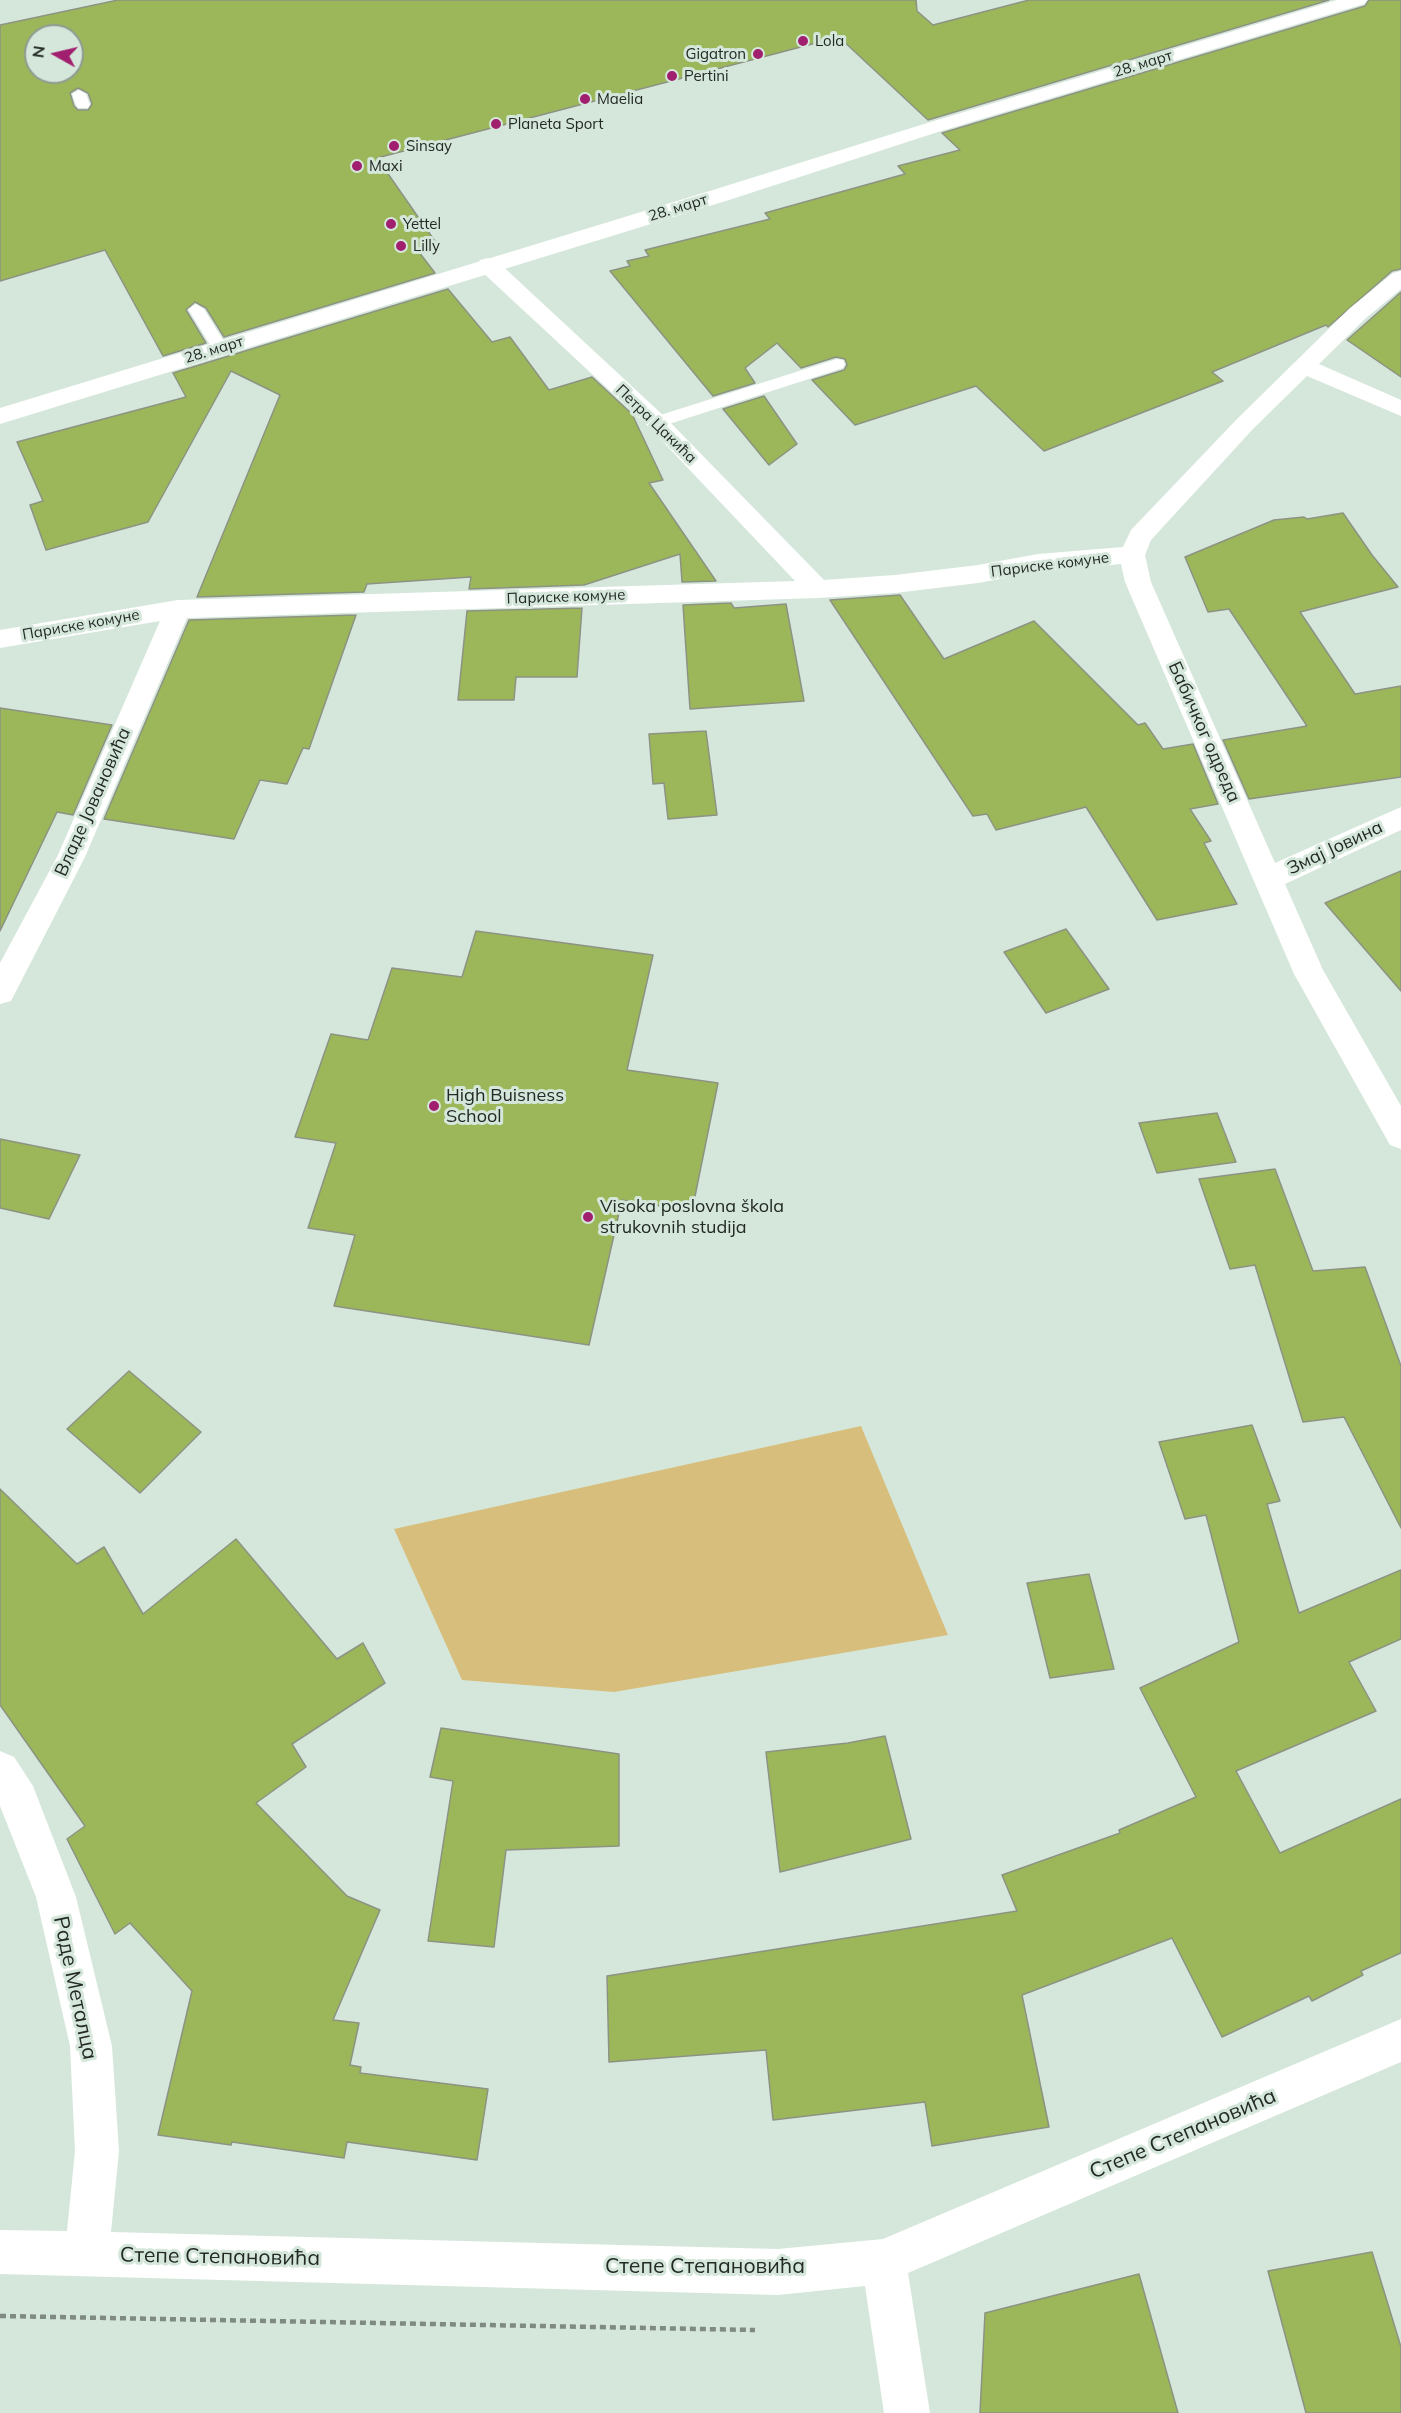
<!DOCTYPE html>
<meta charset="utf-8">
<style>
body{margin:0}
#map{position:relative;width:1401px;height:2413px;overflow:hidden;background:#d5e7db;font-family:Mulish,sans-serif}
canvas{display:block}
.north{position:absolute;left:24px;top:24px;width:60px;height:60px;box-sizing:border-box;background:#d5e7db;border:2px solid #8e9b92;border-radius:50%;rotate:278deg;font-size:16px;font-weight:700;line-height:24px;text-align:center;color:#232925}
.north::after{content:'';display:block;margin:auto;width:21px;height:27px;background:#a11f6f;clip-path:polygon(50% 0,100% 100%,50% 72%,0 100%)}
</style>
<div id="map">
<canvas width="1401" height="2413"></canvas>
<div class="north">N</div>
</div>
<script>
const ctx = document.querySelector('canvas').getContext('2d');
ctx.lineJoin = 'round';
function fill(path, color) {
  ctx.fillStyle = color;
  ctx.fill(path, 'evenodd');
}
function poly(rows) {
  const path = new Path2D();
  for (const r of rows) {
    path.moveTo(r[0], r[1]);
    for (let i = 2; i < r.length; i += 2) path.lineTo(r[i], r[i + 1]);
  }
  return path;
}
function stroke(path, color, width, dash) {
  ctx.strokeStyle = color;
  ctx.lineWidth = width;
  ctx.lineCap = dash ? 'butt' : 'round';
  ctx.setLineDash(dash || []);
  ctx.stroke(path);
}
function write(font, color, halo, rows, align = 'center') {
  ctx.font = font + ' Mulish,sans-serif';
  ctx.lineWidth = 6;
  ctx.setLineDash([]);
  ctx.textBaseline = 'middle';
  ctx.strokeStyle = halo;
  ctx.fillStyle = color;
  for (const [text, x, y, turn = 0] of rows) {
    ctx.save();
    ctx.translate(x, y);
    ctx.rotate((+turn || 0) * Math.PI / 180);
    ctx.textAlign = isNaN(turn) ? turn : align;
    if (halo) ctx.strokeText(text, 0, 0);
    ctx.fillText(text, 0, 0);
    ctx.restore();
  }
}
fill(poly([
 [861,1426,948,1635,614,1692,462,1680,394,1529]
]), '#d7be7c');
const building = poly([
 [118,0,916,0,917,11,933,25,1029,0,1329,0,928,120,839,37,377,158,439,247,419,252,435,273,224,337,206,308,195,302,186,310,206,343,163,356,105,250,0,281,0,25,118,0],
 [36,36,72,36,72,72,36,72,36,36],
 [78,88,88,93,92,104,88,110,78,110,74,106,70,93,78,88],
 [1369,0,1401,0,1401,269,1392,271,1328,327,1326,325,1212,372,1223,381,1044,451,976,386,855,425,812,380,844,370,847,365,845,359,836,357,801,368,777,343,745,368,755,383,713,396,610,271,630,266,627,261,649,256,645,250,770,219,765,213,905,174,898,166,960,150,942,133,1365,6,1369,0],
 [448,289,492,342,510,337,549,390,592,377,632,414,663,480,649,483,716,581,682,582,680,554,584,585,469,589,471,577,367,584,364,592,197,597,280,395,231,371,148,522,46,550,30,505,43,501,17,442,186,397,173,373,448,289],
 [1401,292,1401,377,1347,340,1401,292],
 [764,396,797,444,769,465,723,409,764,396],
 [1343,513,1372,555,1398,587,1300,612,1355,694,1401,686,1401,777,1249,799,1223,740,1307,726,1229,609,1208,612,1185,557,1274,520,1304,517,1307,519,1343,513],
 [900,595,944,659,1034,621,1138,725,1145,723,1163,749,1193,744,1218,804,1190,809,1211,841,1204,843,1237,904,1157,920,1086,807,996,830,987,814,973,816,830,600,900,595],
 [731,603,734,608,786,604,804,701,690,709,683,605,731,603],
 [582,608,577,677,516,677,514,700,458,700,467,611,582,608],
 [356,615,309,749,303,748,287,784,260,780,234,839,104,819,189,620,356,615],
 [0,708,112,725,73,815,57,812,0,931,0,708],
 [706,731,717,815,668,819,664,783,653,784,649,734,706,731],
 [1401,871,1401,991,1325,903,1401,871],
 [1066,929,1109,989,1046,1013,1004,952,1066,929],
 [476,931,653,955,627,1070,718,1083,692,1211,622,1200,589,1345,334,1306,355,1235,308,1228,336,1143,295,1137,331,1034,368,1040,392,968,462,977,476,931],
 [1217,1113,1236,1162,1157,1173,1139,1123,1217,1113],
 [0,1139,80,1155,49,1219,0,1208,0,1139],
 [1275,1169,1313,1271,1365,1267,1401,1366,1401,1528,1344,1417,1303,1422,1255,1265,1230,1269,1199,1179,1275,1169],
 [129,1371,201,1432,140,1493,67,1429,129,1371],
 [1252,1425,1280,1501,1267,1504,1299,1613,1401,1570,1401,1639,1349,1662,1376,1711,1236,1771,1280,1853,1401,1799,1401,1953,1361,1971,1363,1975,1312,2001,1309,1996,1222,2037,1172,1938,1022,1995,1049,2127,932,2146,925,2102,773,2120,766,2050,609,2062,607,1976,1017,1911,1002,1875,1120,1833,1119,1830,1196,1797,1140,1688,1239,1642,1206,1515,1185,1519,1159,1442,1252,1425],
 [0,1489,77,1564,104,1547,143,1614,236,1539,337,1659,363,1643,385,1683,292,1744,306,1767,256,1803,347,1896,380,1910,333,2020,359,2023,350,2065,361,2067,360,2073,488,2089,477,2160,347,2142,344,2158,232,2142,231,2145,158,2135,192,1991,130,1923,115,1934,67,1839,85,1826,0,1705,0,1489],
 [1089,1574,1114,1669,1050,1678,1027,1583,1089,1574],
 [441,1728,619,1754,619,1846,506,1850,494,1947,428,1941,453,1781,430,1777,441,1728],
 [885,1736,911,1839,780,1872,766,1752,848,1743,885,1736],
 [1372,2252,1401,2347,1401,2413,1306,2413,1268,2271,1372,2252],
 [1139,2274,1178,2413,980,2413,985,2313,1139,2274]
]);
fill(building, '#9bb759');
stroke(building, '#8d9383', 1.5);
stroke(poly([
 [0,2316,755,2330]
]), '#7e8a82', 4.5, [6, 4]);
fill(poly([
 [79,90,86,94,90,105,88,108,78,108,76,105,72,94,79,90],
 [196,304,204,309,228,348,226,352,220,353,214,352,212,348,188,309,196,304],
 [837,359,843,360,845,364,843,368,663,426,651,426,648,422,651,418,837,359]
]), '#fff');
fill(poly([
 [488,258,496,260,665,417,824,580,895,575,978,565,1038,554,1123,547,1131,530,1237,419,1350,308,1393,273,1401,271,1401,289,1366,318,1319,364,1401,400,1401,416,1307,376,1253,429,1151,540,1145,555,1151,582,1275,863,1401,807,1401,830,1285,884,1323,970,1401,1106,1401,1149,1390,1145,1294,974,1125,582,1121,564,1038,572,978,583,895,593,818,598,187,618,85,857,11,1001,0,1004,0,963,57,857,160,621,0,648,0,630,178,600,795,581,649,427,480,270,477,265,480,260,488,258],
 [0,1751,14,1757,33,1786,76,1897,112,2046,119,2151,111,2232,778,2249,883,2239,1401,2019,1401,2062,908,2273,930,2413,884,2413,865,2286,778,2295,0,2274,0,2230,67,2231,75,2151,70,2046,36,1897,0,1806,0,1751]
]), '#fff');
fill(poly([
 [1337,0,1367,0,1364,4,938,132,729,200,0,424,0,408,713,190,924,124,1337,0]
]), '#fff');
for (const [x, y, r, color] of [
 [803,41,6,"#a11f6f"],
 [758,54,6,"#a11f6f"],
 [672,76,6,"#a11f6f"],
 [585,99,6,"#a11f6f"],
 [496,124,6,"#a11f6f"],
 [394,146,6,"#a11f6f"],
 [357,166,6,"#a11f6f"],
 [391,224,6,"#a11f6f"],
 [401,246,6,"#a11f6f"],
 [434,1106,6,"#a11f6f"],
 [588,1217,6,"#a11f6f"]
]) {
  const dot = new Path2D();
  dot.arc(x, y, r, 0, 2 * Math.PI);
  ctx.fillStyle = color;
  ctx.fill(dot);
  stroke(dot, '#d5e7db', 2);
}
write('15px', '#232925', '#d5e7db', [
 ["Lola",815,41],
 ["Gigatron",746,54,"right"],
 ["Pertini",684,76],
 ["Maelia",597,99],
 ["Planeta Sport",508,124],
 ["Sinsay",406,146],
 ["Maxi",369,166],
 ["Yettel",403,224],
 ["Lilly",413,246]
], 'left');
write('15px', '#232925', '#d5e7db', [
 ["28. март",1143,64,-17],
 ["28. март",678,208,-17],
 ["28. март",214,350,-17],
 ["Петра Цакића",656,424,44],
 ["Париске комуне",1050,565,-7],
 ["Париске комуне",566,597,-2],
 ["Париске комуне",81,625,-10]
]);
write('18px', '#232925', '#d5e7db', [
 ["Бабичког одреда",1204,732,66],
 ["Владе Јовановића",93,802,-66],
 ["Змај Јовина",1335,848,-25]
]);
write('18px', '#232925', '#d5e7db', [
 ["High Buisness",446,1096],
 ["School",446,1117],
 ["Visoka poslovna škola",600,1207],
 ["strukovnih studija",600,1228]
], 'left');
write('21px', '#232925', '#d5e7db', [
 ["Раде Металца",75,1988,78],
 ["Степе Степановића",1183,2134,-23],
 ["Степе Степановића",220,2257,1],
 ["Степе Степановића",705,2267]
]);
</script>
